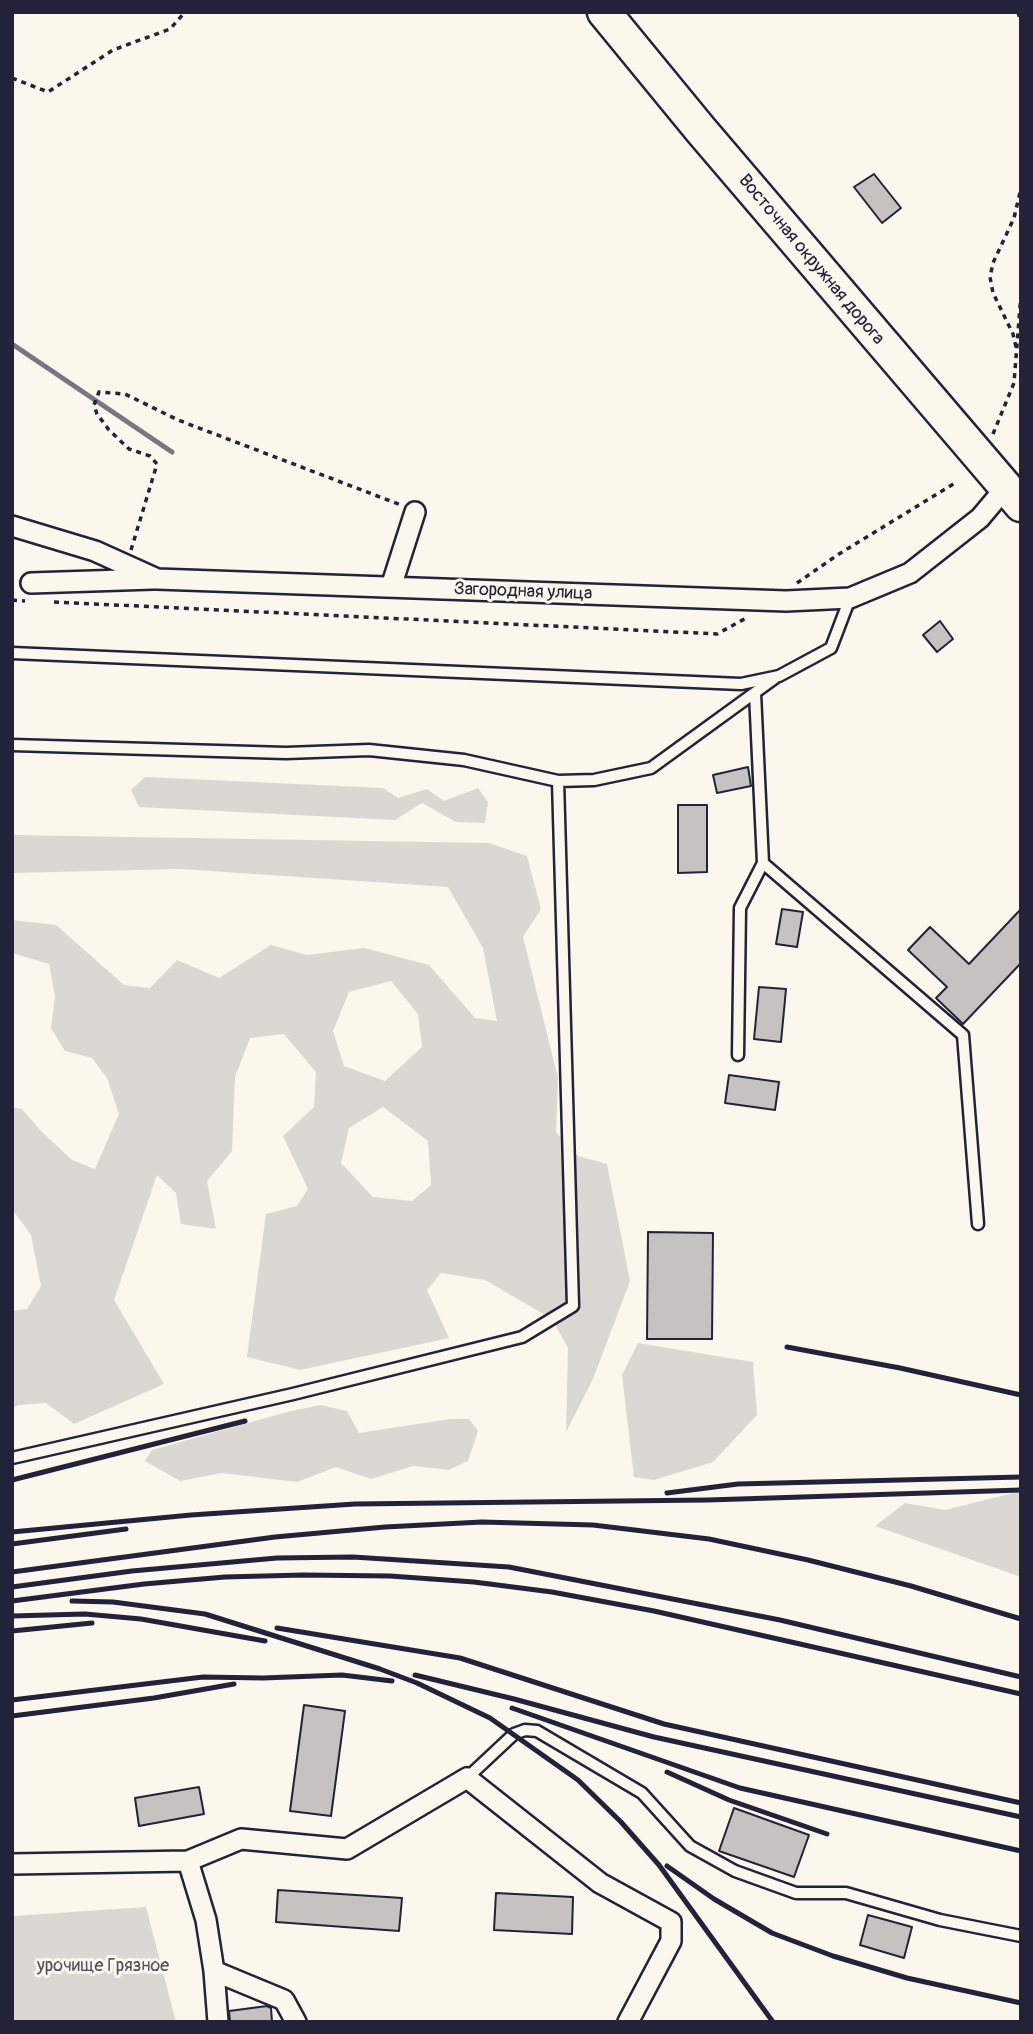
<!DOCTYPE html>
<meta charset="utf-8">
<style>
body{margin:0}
#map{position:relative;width:1033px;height:2034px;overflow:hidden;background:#fbf7ec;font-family:Pangolin,sans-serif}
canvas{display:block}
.frame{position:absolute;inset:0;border:14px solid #22223b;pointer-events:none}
</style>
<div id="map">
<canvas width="1033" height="2034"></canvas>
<div class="frame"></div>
</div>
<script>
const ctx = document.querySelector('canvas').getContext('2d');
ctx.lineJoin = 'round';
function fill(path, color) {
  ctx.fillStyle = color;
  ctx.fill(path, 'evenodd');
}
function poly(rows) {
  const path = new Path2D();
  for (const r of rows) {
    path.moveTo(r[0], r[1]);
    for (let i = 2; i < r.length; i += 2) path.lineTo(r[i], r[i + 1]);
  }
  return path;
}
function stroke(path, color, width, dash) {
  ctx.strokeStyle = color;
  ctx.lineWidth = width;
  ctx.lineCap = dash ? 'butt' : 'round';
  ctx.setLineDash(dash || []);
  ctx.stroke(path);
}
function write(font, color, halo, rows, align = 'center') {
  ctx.font = font + ' Pangolin,sans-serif';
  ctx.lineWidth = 6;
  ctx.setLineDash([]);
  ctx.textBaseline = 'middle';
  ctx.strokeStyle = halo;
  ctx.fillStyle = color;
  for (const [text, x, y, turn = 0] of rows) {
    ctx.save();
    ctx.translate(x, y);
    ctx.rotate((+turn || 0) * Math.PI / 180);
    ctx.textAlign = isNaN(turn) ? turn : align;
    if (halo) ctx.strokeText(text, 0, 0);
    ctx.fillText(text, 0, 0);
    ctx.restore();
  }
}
fill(poly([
 [145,777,383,788,398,798,427,789,444,801,478,788,488,802,485,823,456,822,422,803,395,820,139,807,131,790],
 [12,835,489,843,527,856,541,909,523,937,558,1078,556,1132,578,1156,607,1164,630,1281,593,1379,566,1432,568,1348,552,1319,485,1280,441,1273,427,1290,449,1338,300,1370,247,1357,266,1214,297,1206,308,1189,283,1136,314,1107,316,1072,284,1034,250,1038,235,1077,232,1151,207,1181,216,1229,181,1224,176,1193,157,1175,114,1300,164,1384,74,1424,46,1403,19,1405,12,1408,12,1311,27,1309,41,1286,31,1235,12,1209,12,1107,22,1109,41,1131,72,1160,95,1169,119,1114,107,1078,92,1058,65,1051,51,1028,55,996,49,964,12,953,12,920,56,925,124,985,150,988,177,960,219,978,271,945,307,955,364,948,429,965,475,1018,497,1021,483,948,448,887,180,869,12,873],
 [391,981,418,1014,422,1047,385,1081,344,1066,333,1031,349,992],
 [383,1107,428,1141,431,1185,412,1201,373,1197,341,1163,349,1128],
 [638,1343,753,1362,757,1415,713,1462,654,1480,634,1477,622,1375],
 [320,1405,347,1411,359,1433,450,1419,469,1419,478,1431,468,1461,449,1470,413,1466,371,1479,336,1467,297,1482,222,1473,180,1481,145,1461,152,1450,287,1412],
 [1017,1492,1021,1493,1021,1577,875,1526,905,1503,945,1510],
 [146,1907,176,2022,12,2022,12,1916]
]), '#dbd8d3');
stroke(poly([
 [12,344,172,452]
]), '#787681', 5);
const building = poly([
 [874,174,901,208,882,223,854,187,874,174],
 [940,621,953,639,937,652,923,635,940,621],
 [748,767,751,786,717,793,713,775,748,767],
 [678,805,707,805,707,872,678,873,678,805],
 [782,909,803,912,797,947,776,944,782,909],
 [1021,909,1021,963,963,1024,936,998,947,987,908,950,930,927,969,964,1021,909],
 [759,987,786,989,781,1042,754,1039,759,987],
 [729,1075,779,1082,775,1110,725,1103,729,1075],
 [648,1232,713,1233,712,1339,647,1339,648,1232],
 [304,1705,345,1711,331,1816,290,1811,304,1705],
 [199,1787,204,1814,139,1826,135,1798,199,1787],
 [734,1808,809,1835,794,1877,719,1851,734,1808],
 [278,1890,402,1898,399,1931,276,1922,278,1890],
 [496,1893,573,1897,572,1934,494,1930,496,1893],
 [868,1915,912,1927,904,1958,860,1945,868,1915],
 [267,2006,271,2008,272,2022,230,2022,229,2011,267,2006]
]);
fill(building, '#c6c2c0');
stroke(building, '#22223b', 2);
const lane = poly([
 [12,653,741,684,779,676,831,648,850,598],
 [755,693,763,863,963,1035,978,1224],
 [12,745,286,753,369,750,464,760,558,781,594,780,651,768,775,678],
 [738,1055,740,908,763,863],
 [12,1458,293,1394,522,1337,573,1306,558,781],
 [467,1778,514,1734,525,1730,537,1731,642,1793,690,1846,735,1871,796,1893,846,1893,940,1920,1021,1936]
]);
const street = poly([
 [12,526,95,551,157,579,786,601,850,598,910,573,980,518,1006,487],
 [31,583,153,579],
 [391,587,415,512],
 [188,1861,241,1839,347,1849,467,1778,600,1883,671,1922,671,1941,628,2022],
 [12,1864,188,1861,206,1920,214,1971,218,2022],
 [214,1971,284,2000,296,2022]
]);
const primary = poly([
 [604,12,700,129,1021,505]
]);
stroke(lane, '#22223b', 15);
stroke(street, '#22223b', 24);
stroke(primary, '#22223b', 37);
stroke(poly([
 [1018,12,1021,23],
 [12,78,48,92,113,50,170,29,185,12],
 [1021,111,1021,154],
 [1016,347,1013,334,993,293,990,277,993,263,1014,218,1021,188],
 [993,434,1014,383,1021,294],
 [131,550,157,464,150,456,129,449,109,430,97,414,94,405,99,392,125,394,178,420,401,505],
 [797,583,839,554,955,483],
 [12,600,25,601],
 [54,602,717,634,748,617]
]), '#22223b', 3.5, [5, 5]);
stroke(lane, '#fbf7ec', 10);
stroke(street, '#fbf7ec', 19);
stroke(primary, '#fbf7ec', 32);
stroke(poly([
 [787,1347,900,1368,1021,1395],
 [12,1480,245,1421],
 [667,1493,738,1484,1021,1477],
 [12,1532,191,1515,355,1504,708,1500,1021,1490],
 [12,1544,126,1529],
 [12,1572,275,1537,385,1527,482,1522,593,1525,709,1539,808,1560,911,1586,1021,1619],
 [12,1587,132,1571,277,1558,353,1557,509,1567,780,1620,1021,1677],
 [12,1601,144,1584,225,1577,303,1575,390,1576,474,1582,552,1592,654,1611,1021,1694],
 [72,1601,113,1602,205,1614,380,1669,417,1683,490,1718,578,1780,621,1822,659,1865,773,2022],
 [12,1616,85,1614,141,1619,265,1641],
 [277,1628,460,1658,664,1724,1021,1803],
 [12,1631,92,1623],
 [415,1675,514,1699,654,1737,1021,1817],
 [12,1700,203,1677,263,1678,342,1675,392,1681],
 [512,1708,740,1788,1021,1851],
 [12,1716,154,1698,234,1684],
 [667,1772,729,1800,827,1834],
 [667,1866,714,1899,772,1933,833,1956,907,1978,1021,2003]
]), '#22223b', 5);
write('18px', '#22223b', '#fbf7ec', [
 ["Восточная окружная дорога",811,260,50],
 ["Загородная улица",523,592,2]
]);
write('18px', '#505061', '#fbf7ec', [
 ["урочище Грязное",103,1966]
]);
</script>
